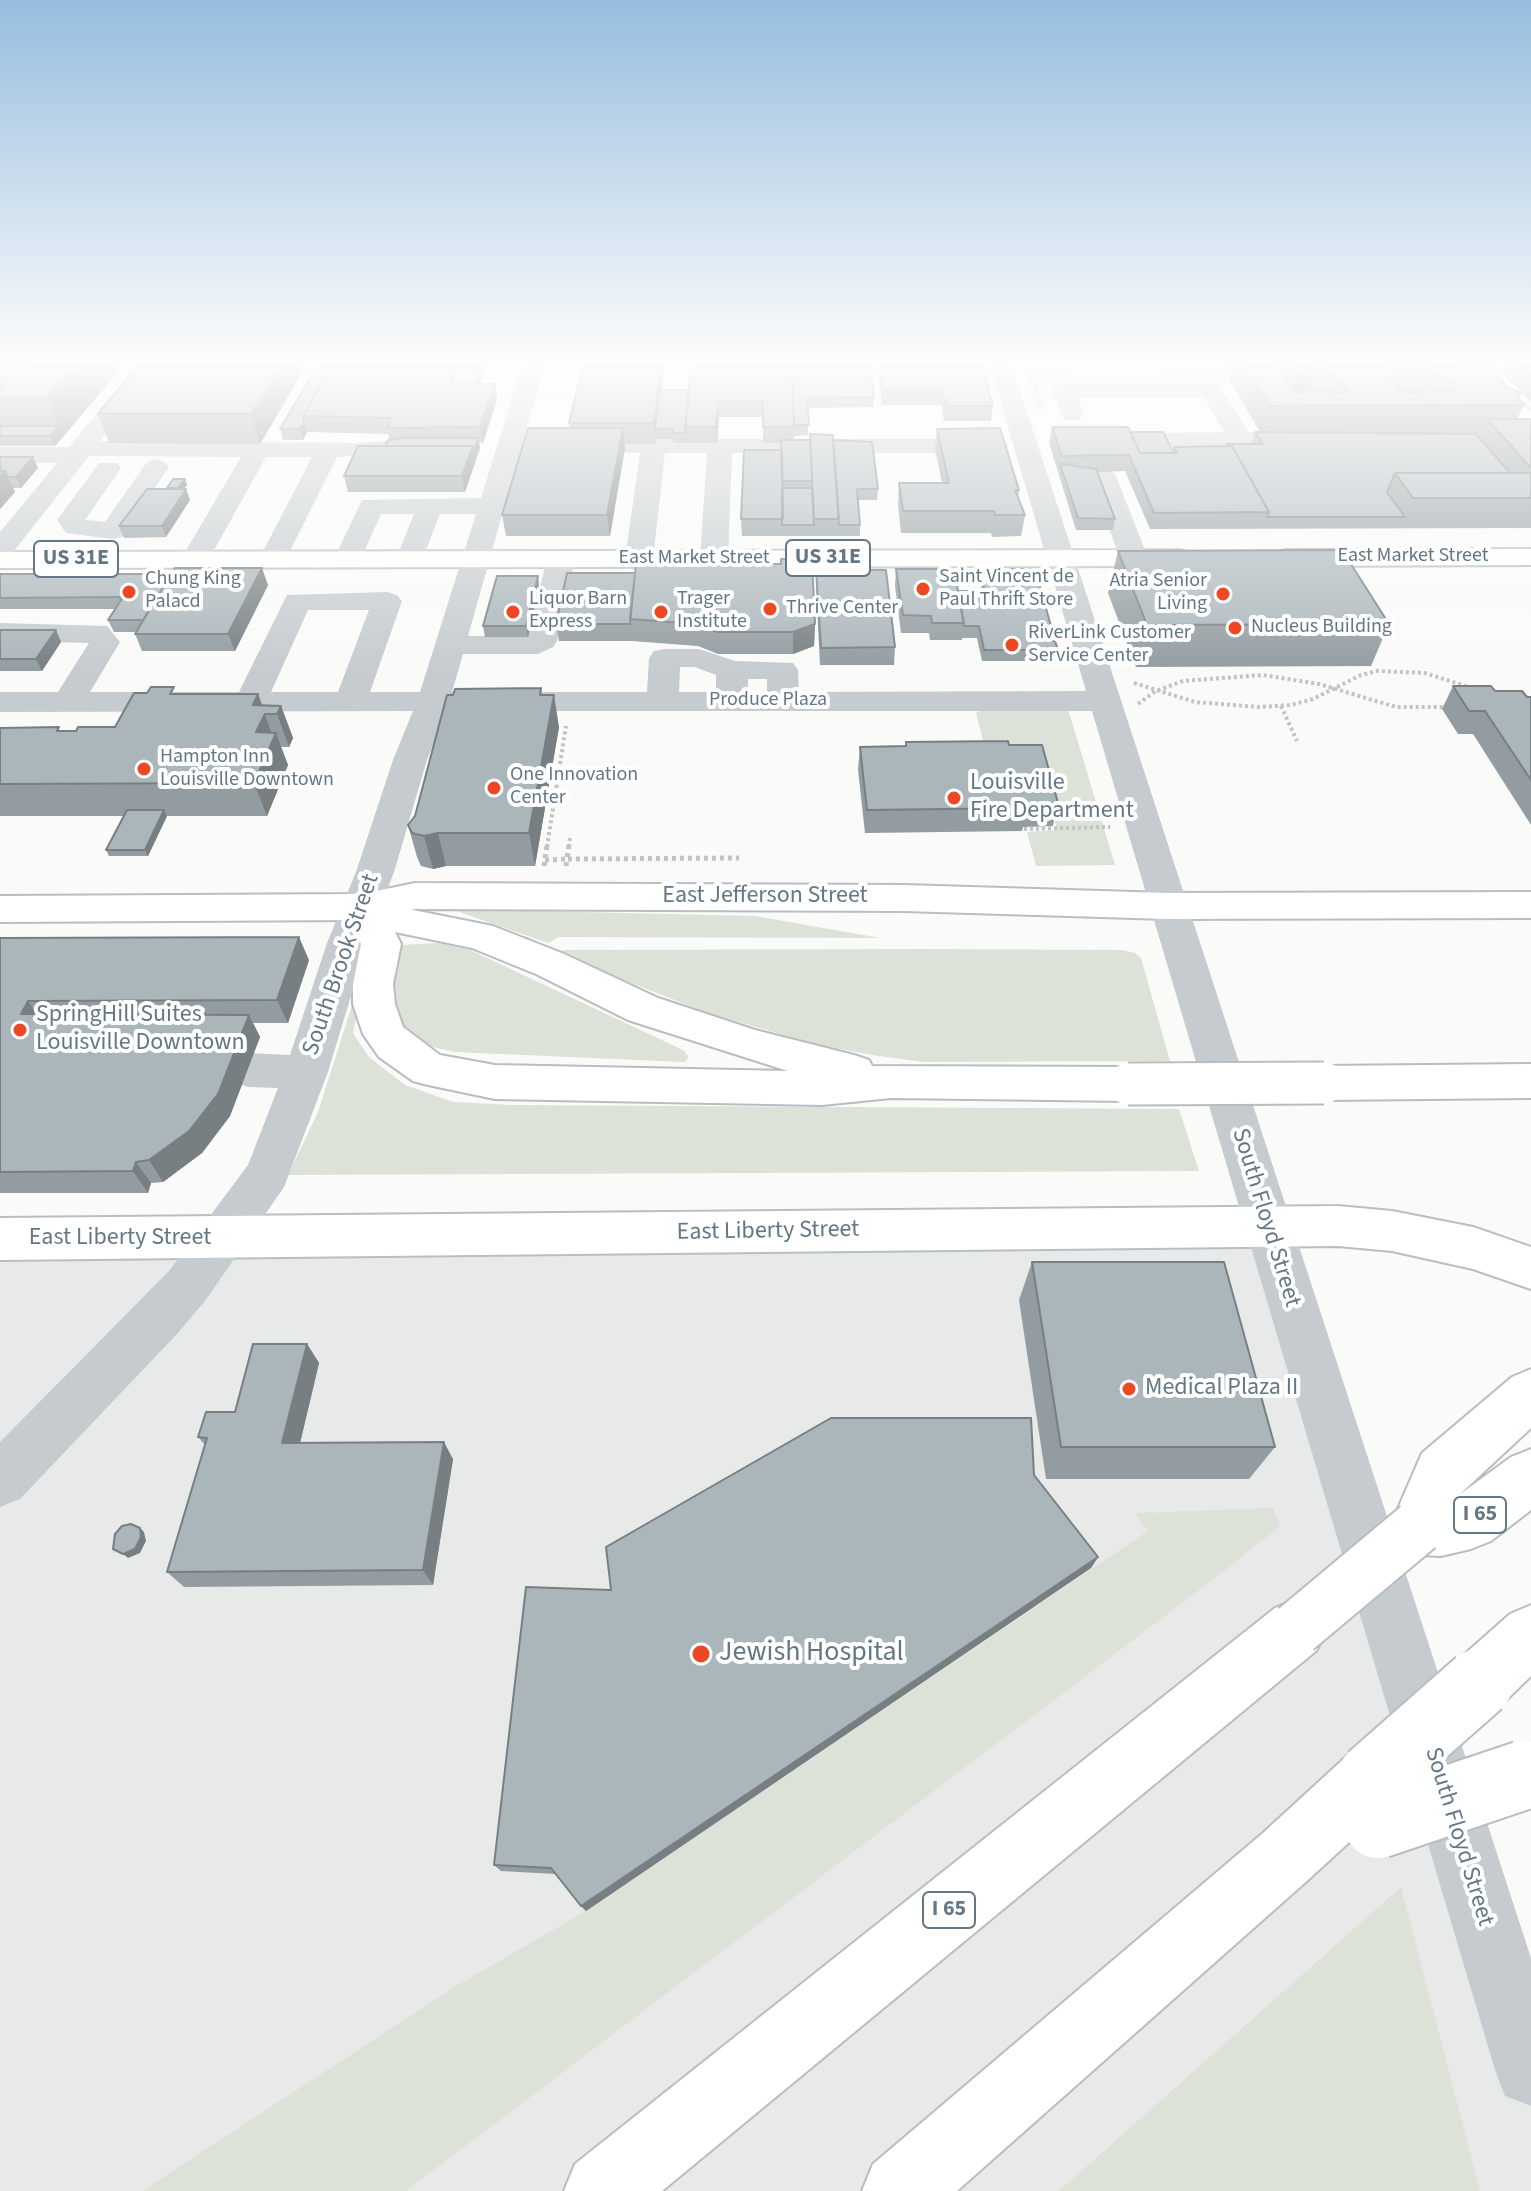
<!DOCTYPE html>
<style>
body{margin:0}
canvas{display:block;background:#fafaf8}
</style>
<canvas width="1531" height="2191"></canvas>
<script>
const ctx = document.querySelector('canvas').getContext('2d');
ctx.lineJoin = 'round';
function fill(path, color) {
  ctx.fillStyle = color;
  ctx.fill(path, 'evenodd');
}
function poly(rows) {
  const path = new Path2D();
  for (const r of rows) {
    path.moveTo(r[0], r[1]);
    for (let i = 2; i < r.length; i += 2) path.lineTo(r[i], r[i + 1]);
  }
  return path;
}
function stroke(path, color, width, dash) {
  ctx.strokeStyle = color;
  ctx.lineWidth = width;
  ctx.lineCap = dash ? 'butt' : 'round';
  ctx.setLineDash(dash || []);
  ctx.stroke(path);
}
function write(font, color, halo, rows, align = 'center') {
  ctx.font = font + ' "Source Sans 3",sans-serif';
  ctx.lineWidth = 8;
  ctx.setLineDash([]);
  ctx.textBaseline = 'middle';
  ctx.strokeStyle = halo;
  ctx.fillStyle = color;
  for (const [text, x, y, turn = 0] of rows) {
    ctx.save();
    ctx.translate(x, y);
    ctx.rotate((+turn || 0) * Math.PI / 180);
    ctx.textAlign = isNaN(turn) ? turn : align;
    if (halo) ctx.strokeText(text, 0, 0);
    ctx.fillText(text, 0, 0);
    ctx.restore();
  }
}
fill(poly([
 [1268,1227,1531,2070,1531,2191,0,2191,0,1238]
]), '#e8eae9');
fill(poly([
 [1024,370,1068,370,1072,380,1052,380,1054,386,1037,386,1044,409,1037,409],
 [1158,370,1220,370,1229,385,1215,385,1212,380,1163,380],
 [1068,709,1115,865,1036,866,1027,832,1057,830,1041,766,989,764,976,713,981,710],
 [451,909,755,916,880,938,559,937,548,943],
 [438,943,470,950,683,1050,689,1057,685,1062,455,1052,424,1045,409,1034,399,1018,393,999,390,953,400,945],
 [924,949,1122,950,1135,953,1141,958,1170,1061,923,1062,872,1055,819,1045,711,1014,623,980,560,950],
 [356,993,361,993,353,1033,369,1057,405,1085,453,1102,513,1105,1179,1109,1199,1171,288,1175,318,1112],
 [1273,1508,1280,1526,1219,1575,406,2191,142,2191,456,1986,586,1911,1148,1531,1134,1513],
 [1401,1887,1480,2191,1059,2191]
]), '#dce2d8');
const major = poly([
 [1464,366,1487,366,1531,412,1531,433,1522,431,1464,366],
 [1531,549,1531,565,1286,566,1276,564,1272,558,1276,552,1286,550,1531,549],
 [1178,550,1188,552,1192,558,1188,564,1178,566,0,568,0,552,1178,550],
 [415,883,904,885,1167,893,1531,892,1531,918,1167,919,904,911,415,909,362,920,0,922,0,896,362,894,415,883],
 [1338,1206,1392,1211,1473,1227,1531,1247,1531,1289,1473,1269,1392,1251,1338,1246,0,1260,0,1218,1338,1206]
]);
const highway = poly([
 [362,894,413,910,493,926,564,954,658,998,755,1030,854,1055,869,1060,872,1066,1128,1067,1143,1072,1150,1084,1143,1096,1128,1101,891,1098,822,1105,495,1099,428,1085,413,1081,379,1057,363,1034,353,1004,353,984,361,944,343,907,348,898,362,894],
 [395,932,472,948,536,974,628,1020,788,1071,495,1065,440,1055,403,1027,395,1004,393,984,401,944,395,932],
 [1531,1064,1531,1098,1324,1100,1309,1095,1302,1083,1309,1071,1324,1066,1531,1064],
 [1531,1369,1531,1428,1459,1495,1511,1457,1531,1449,1531,1510,1491,1541,1471,1549,1441,1556,1418,1555,1398,1547,1390,1527,1422,1453,1512,1377,1531,1369],
 [1296,1599,1317,1608,1326,1629,1317,1650,662,2191,564,2191,575,2164,1275,1608,1296,1599],
 [1531,1605,1531,1676,1501,1705,1479,1714,1457,1705,1448,1683,1457,1661,1510,1614,1531,1605],
 [1371,1746,1394,1755,1403,1778,1394,1801,1309,1879,957,2191,862,2191,873,2164,1263,1833,1348,1755,1371,1746]
]);
stroke(major, '#b8bec2', 4);
stroke(highway, '#b8bdc0', 4);
stroke(poly([
 [1134,683,1195,702,1259,707,1291,705,1313,699,1361,675,1377,671,1425,673,1475,689],
 [1138,704,1156,691,1183,681,1263,675,1319,684,1396,707,1449,707],
 [1281,706,1297,741],
 [1024,829,1110,827],
 [547,847,566,726],
 [569,847,570,837]
]), '#c1c4c6', 4, [3, 3]);
stroke(poly([
 [545,860,567,859,569,845],
 [544,866,547,845],
 [566,866,567,859,739,858]
]), '#c1c4c6', 5, [4, 4]);
fill(poly([
 [135,366,158,366,100,441,357,443,416,439,425,441,428,446,425,451,416,453,337,457,283,565,273,567,263,565,259,559,312,457,266,457,209,559,205,565,195,567,185,565,181,559,241,457,89,456,10,556,0,558,0,532,57,463,0,463,0,447,69,447,135,366],
 [522,366,544,366,468,636,528,636,547,559,551,553,561,551,571,553,575,559,557,641,553,647,538,654,463,654,452,692,647,692,649,658,654,651,665,649,699,649,735,661,793,663,798,670,799,692,1086,691,990,366,1012,366,1531,1958,1531,2106,1505,2096,1495,2070,1092,711,446,711,427,760,394,872,367,943,328,1072,284,1187,205,1301,176,1335,20,1499,0,1507,0,1442,169,1271,248,1165,278,1088,248,1087,233,1082,226,1070,233,1058,248,1053,290,1055,327,943,356,872,393,760,413,711,0,712,0,692,58,692,89,643,0,641,0,623,107,626,120,642,90,692,239,692,287,595,387,592,397,595,402,601,370,692,420,692,476,514,440,514,420,565,410,567,400,565,396,559,414,514,381,514,358,565,348,567,338,565,334,559,362,500,481,498,522,366],
 [308,610,369,610,338,692,271,692,308,610],
 [680,667,695,667,716,675,716,692,679,692,680,667],
 [748,679,767,679,767,692,748,692,748,679],
 [1063,383,1212,383,1220,385,1248,432,1313,432,1322,434,1325,439,1322,444,1313,446,1105,446,1096,444,1093,439,1096,434,1224,432,1204,397,1077,397,1084,414,1080,419,1072,421,1064,419,1051,390,1055,385,1063,383],
 [565,439,996,439,1005,441,1008,446,1005,451,996,453,732,453,728,559,724,565,714,567,704,565,700,559,707,453,665,453,653,559,649,565,639,567,629,565,625,559,640,453,556,451,553,446,556,441,565,439],
 [156,459,165,462,169,467,122,537,112,539,66,533,57,520,99,463,117,463,121,468,85,520,105,522,147,462,156,459],
 [1103,468,1112,471,1116,476,1148,558,1144,564,1134,566,1124,564,1120,558,1090,476,1094,471,1103,468]
]), '#c5cbce');
fill(major, '#fff');
fill(highway, '#fff');
const highwayBridgeFar2 = poly([
 [1128,1084,1324,1083]
]);
const highwayBridgeFar1 = poly([
 [1296,1629,1418,1527]
]);
const highwayBridge = poly([
 [1371,1778,1479,1683],
 [1378,1824,1524,1775]
]);
stroke(highwayBridgeFar2, '#b8bdc0', 45, []);
stroke(highwayBridgeFar1, '#b8bdc0', 57, []);
stroke(highwayBridge, '#b8bdc0', 72, []);
stroke(highwayBridgeFar2, '#fff', 41);
stroke(highwayBridgeFar1, '#fff', 53);
stroke(highwayBridge, '#fff', 68);
fill(poly([
 [0,366,17,368,119,371,55,446,0,446],
 [138,366,302,366,303,371,260,444,109,443,98,414],
 [317,366,484,366,485,370,480,384,497,399,483,443,479,443,480,448,465,492,348,492,344,476,385,446,390,440,388,434,307,432,303,440,283,440,280,429],
 [583,366,664,366,662,390,874,397,873,407,808,408,808,435,794,436,794,440,833,440,878,489,877,500,858,500,860,525,860,536,742,536,741,519,781,450,781,443,763,443,763,417,719,417,717,443,673,443,673,439,656,439,655,444,624,444,625,448,610,536,506,536,502,515,570,428,569,423],
 [878,366,982,366,993,406,991,421,944,421,941,405,882,405],
 [1225,366,1487,366,1499,370,1501,366,1531,366,1531,402,1516,386,1516,385,1512,384,1500,371,1497,377,1524,405,1517,419,1531,419,1531,528,1150,529,1125,471,1098,472,1115,519,1113,530,1076,530,1049,443,1052,427,1130,432,1173,452,1174,447,1226,446,1226,444,1253,444,1252,442,1255,432,1260,432,1224,370],
 [937,429,1019,490,1018,497,1025,515,1021,536,992,537,991,533,901,533,898,505,899,483,942,483,935,449],
 [0,457,33,457,38,468,21,488,13,488,15,492,0,509],
 [185,479,187,485,184,489,190,500,166,537,124,538,119,526,167,489],
 [1118,551,1389,624,1371,666,1136,667,1108,593],
 [709,564,815,624,814,646,793,654,718,654,698,646,632,641,559,641,556,624,635,573],
 [896,569,958,592,981,591,982,581,999,581,1001,569,1051,626,1049,635,1050,641,1058,650,1055,661,982,661,977,638,962,638,962,640,930,640,929,633,901,633,895,586],
 [816,570,895,647,894,665,820,665,816,587],
 [0,574,268,585,235,651,142,651,135,634,136,632,114,632,108,620,116,609,0,609],
 [538,576,539,587,528,637,485,637,483,626],
 [0,630,56,630,61,642,42,671,0,671],
 [1453,686,1495,691,1531,697,1531,825,1473,734,1458,734,1442,709],
 [541,688,542,695,559,727,535,866,446,866,433,869,421,866,417,857,408,825],
 [177,694,258,694,263,706,281,706,293,738,289,747,281,747,288,765,267,816,167,816,148,856,109,856,106,850,124,816,0,816,0,728,76,731,115,727],
 [906,742,1009,745,1058,803,1053,826,1023,827,1022,831,865,833,858,770,860,747,905,746],
 [0,938,309,960,288,1023,253,1023,260,1037,230,1116,202,1153,163,1182,151,1183,148,1193,0,1193],
 [1032,1262,1275,1447,1249,1479,1046,1479,1019,1300],
 [307,1344,319,1363,300,1443,453,1459,433,1585,184,1587,167,1572,205,1445,198,1437,235,1412],
 [1034,1475,1098,1557,1091,1568,586,1911,555,1874,501,1871,494,1865,611,1590]
]), '#939da1');
fill(poly([
 [76,366,118,366,119,371,55,446,50,436,59,426,47,398],
 [282,366,302,366,303,371,260,444,251,414],
 [456,366,462,366,456,389,449,384],
 [481,366,484,366,485,370,474,399,472,389],
 [661,366,664,366,664,370,657,429,655,429,655,444,654,423],
 [1298,366,1318,366,1310,390,1289,393],
 [495,384,497,399,483,443,480,427],
 [718,401,719,417,717,443,716,427],
 [304,422,307,432,303,440,300,429],
 [623,428,625,448,610,536,607,515],
 [478,438,480,448,465,492,462,476,473,446],
 [33,457,38,468,21,488,16,477],
 [5,471,15,492,0,509,0,476],
 [185,479,187,485,180,494,178,488],
 [186,489,190,500,166,537,162,526],
 [262,568,268,585,235,651,228,634],
 [538,576,539,587,528,637,526,626],
 [815,624,814,646,793,654,793,632],
 [56,630,61,642,42,671,36,659],
 [258,694,273,738,276,733,288,765,267,816,254,783,256,732,253,705],
 [554,695,559,727,535,866,529,833],
 [281,706,293,738,289,747,277,714],
 [164,810,167,816,148,856,145,850],
 [438,833,446,866,433,869,424,836],
 [299,937,309,960,288,1023,277,1000],
 [28,1001,43,1023,21,1014],
 [249,1015,260,1037,230,1116,202,1153,163,1182,149,1160],
 [136,1162,151,1183,148,1193,133,1171],
 [307,1344,319,1363,296,1460,282,1443],
 [444,1442,453,1459,433,1585,423,1570],
 [140,1528,144,1532,146,1541,140,1553,128,1558,123,1554],
 [1098,1557,1091,1568,586,1911,581,1906]
]), '#787f83');
const building = poly([
 [32,366,76,366,47,398,0,398,0,368,30,368,32,366],
 [138,366,282,366,251,414,98,414,138,366],
 [317,366,331,366,303,416,304,422,300,429,280,429,317,366],
 [331,366,456,366,449,384,495,384,480,427,387,428,391,418,303,416,331,366],
 [459,366,481,366,474,384,452,384,459,366],
 [583,366,661,366,654,423,569,423,583,366],
 [691,366,792,366,794,427,763,427,763,401,718,401,716,427,685,427,691,366],
 [792,366,870,366,874,397,807,398,809,425,794,425,792,366],
 [880,366,982,366,993,406,946,406,942,389,883,389,880,366],
 [1246,366,1275,366,1280,374,1291,379,1286,382,1291,390,1300,393,1315,390,1341,393,1347,390,1342,382,1330,376,1336,374,1330,366,1382,366,1396,375,1391,378,1401,390,1415,393,1431,389,1451,393,1456,389,1446,378,1436,375,1439,373,1433,371,1437,368,1435,366,1487,366,1500,371,1494,374,1506,387,1521,393,1516,397,1524,405,1270,406,1246,366],
 [1516,366,1531,366,1531,380,1523,371,1527,371,1519,369,1516,366],
 [660,390,689,390,685,433,673,433,673,429,655,429,660,390],
 [1487,419,1531,419,1531,468,1487,419],
 [0,426,59,426,50,436,0,436,0,426],
 [1052,427,1128,427,1140,453,1177,453,1174,447,1232,446,1269,512,1154,513,1129,455,1062,456,1052,427],
 [528,428,623,428,607,515,502,515,528,428],
 [1000,428,1019,490,1015,490,1025,515,995,515,994,511,903,511,899,483,949,483,937,429,1000,428],
 [1130,432,1163,432,1174,453,1140,453,1130,432],
 [1255,432,1476,434,1510,473,1395,473,1387,492,1405,517,1267,517,1269,512,1232,446,1227,446,1226,444,1263,444,1255,432],
 [810,434,833,435,839,519,814,519,810,434],
 [401,438,478,438,474,451,473,446,385,446,388,440,401,438],
 [781,440,810,440,812,481,782,481,781,440],
 [833,440,872,442,878,489,857,489,860,525,839,525,833,440],
 [358,446,473,446,462,476,344,476,358,446],
 [744,450,782,450,783,519,741,519,744,450],
 [0,457,33,457,16,477,8,477,5,471,0,471,0,457],
 [1060,464,1096,469,1115,519,1078,518,1060,464],
 [1395,473,1531,473,1531,498,1413,498,1395,473],
 [173,479,185,479,178,488,167,488,173,479],
 [782,488,812,488,814,525,782,525,782,488],
 [147,489,186,489,162,526,119,526,147,489],
 [1342,550,1389,624,1147,625,1118,551,1342,550],
 [781,559,812,559,815,624,793,632,717,632,696,624,630,619,636,564,670,564,670,560,709,560,708,564,781,564,781,559],
 [175,568,262,568,228,634,135,634,175,568],
 [896,569,954,569,964,623,932,623,931,616,903,615,896,569],
 [1001,569,1035,569,1051,626,1046,626,1050,641,1055,641,1058,650,984,650,979,626,964,626,958,591,985,591,982,581,1004,581,1001,569],
 [816,570,886,570,895,647,821,648,816,570],
 [567,573,635,573,630,624,556,624,567,573],
 [0,574,171,574,143,620,108,620,123,597,0,598,0,574],
 [497,576,538,576,526,626,483,626,497,576],
 [0,630,56,630,36,659,0,659,0,630],
 [1453,686,1491,686,1495,691,1522,691,1527,697,1531,697,1531,780,1485,711,1469,711,1453,686],
 [151,687,174,687,170,694,258,694,253,705,281,706,277,714,265,714,256,732,276,733,254,783,0,784,0,728,59,727,57,731,76,731,78,727,115,727,134,693,147,693,151,687],
 [541,688,540,695,554,695,529,833,438,833,424,836,412,833,408,825,415,816,447,695,453,695,455,689,541,688],
 [1008,741,1009,745,1042,745,1058,803,1025,803,1027,808,867,810,860,747,906,746,906,742,1008,741],
 [127,810,164,810,145,850,106,850,127,810],
 [299,937,277,1000,28,1001,21,1014,249,1015,218,1094,189,1131,149,1160,136,1162,133,1171,0,1172,0,938,299,937],
 [1032,1262,1224,1262,1275,1447,1061,1447,1032,1262],
 [253,1344,307,1344,282,1443,444,1442,423,1570,167,1572,207,1438,198,1437,206,1412,235,1412,253,1344],
 [831,1418,1031,1418,1034,1475,1098,1557,581,1906,551,1868,494,1865,526,1587,611,1590,606,1547,831,1418],
 [131,1524,140,1528,141,1537,135,1549,123,1554,113,1549,115,1534,122,1526,131,1524]
]);
fill(building, '#abb6bb');
stroke(building, '#787f83', 2);
const sky = ctx.createLinearGradient(0, 0, 0, 673);
sky.addColorStop(0, '#97bdde');
sky.addColorStop(0.54, '#fdfdfc');
sky.addColorStop(1, '#fdfdfc00');
ctx.fillStyle = sky;
ctx.fillRect(0, 0, 1531, 673);
for (const [x, y, r, color] of [
 [923,589,8,"#ee4724"],
 [129,592,8,"#ee4724"],
 [1223,594,8,"#ee4724"],
 [770,609,8,"#ee4724"],
 [513,612,8,"#ee4724"],
 [661,612,8,"#ee4724"],
 [1235,628,8,"#ee4724"],
 [1012,645,8,"#ee4724"],
 [144,769,8,"#ee4724"],
 [494,788,8,"#ee4724"],
 [954,798,8,"#ee4724"],
 [20,1030,8,"#ee4724"],
 [1129,1389,8,"#ee4724"],
 [701,1654,10,"#ee4724"]
]) {
  const dot = new Path2D();
  dot.arc(x, y, r, 0, 2 * Math.PI);
  ctx.fillStyle = color;
  ctx.fill(dot);
  stroke(dot, '#fff', 3);
}
write('20px', '#637884', '#fff', [
 ["East Market Street",1413,557],
 ["East Market Street",694,559],
 ["Produce Plaza",768,701]
]);
write('20px', '#637884', '#fff', [
 ["Saint Vincent de",939,578],
 ["Paul Thrift Store",939,601],
 ["Chung King",145,580],
 ["Palacd",145,603],
 ["Atria Senior",1207,582,"right"],
 ["Living",1207,605,"right"],
 ["Liquor Barn",529,600],
 ["Express",529,623],
 ["Trager",677,600],
 ["Institute",677,623],
 ["Thrive Center",786,609],
 ["Nucleus Building",1251,628],
 ["RiverLink Customer",1028,634],
 ["Service Center",1028,657],
 ["Hampton Inn",160,758],
 ["Louisville Downtown",160,781],
 ["One Innovation",510,776],
 ["Center",510,799]
], 'left');
for (const [x, y, w] of [
 [828,558,84],
 [76,559,84],
 [1480,1515,52],
 [949,1910,52]
]) {
  const box = new Path2D();
  box.roundRect(x - w / 2, y - 18, w, 36, 6);
  ctx.fillStyle = '#fff';
  ctx.fill(box);
  stroke(box, '#637884', 2);
}
write('bold 22px', '#637884', null, [
 ["US 31E",828,558],
 ["US 31E",76,559],
 ["I 65",1480,1515],
 ["I 65",949,1910]
]);
write('24px', '#637884', '#fff', [
 ["Louisville",970,784],
 ["Fire Department",970,812],
 ["SpringHill Suites",36,1016],
 ["Louisville Downtown",36,1044],
 ["Medical Plaza II",1145,1389]
], 'left');
write('24px', '#637884', '#fff', [
 ["East Jefferson Street",765,897],
 ["South Brook Street",342,965,-71],
 ["South Floyd Street",1265,1218,73],
 ["East Liberty Street",768,1232,-1],
 ["East Liberty Street",120,1239],
 ["South Floyd Street",1458,1837,73]
]);
write('28px', '#637884', '#fff', [
 ["Jewish Hospital",719,1654]
], 'left');
</script>
